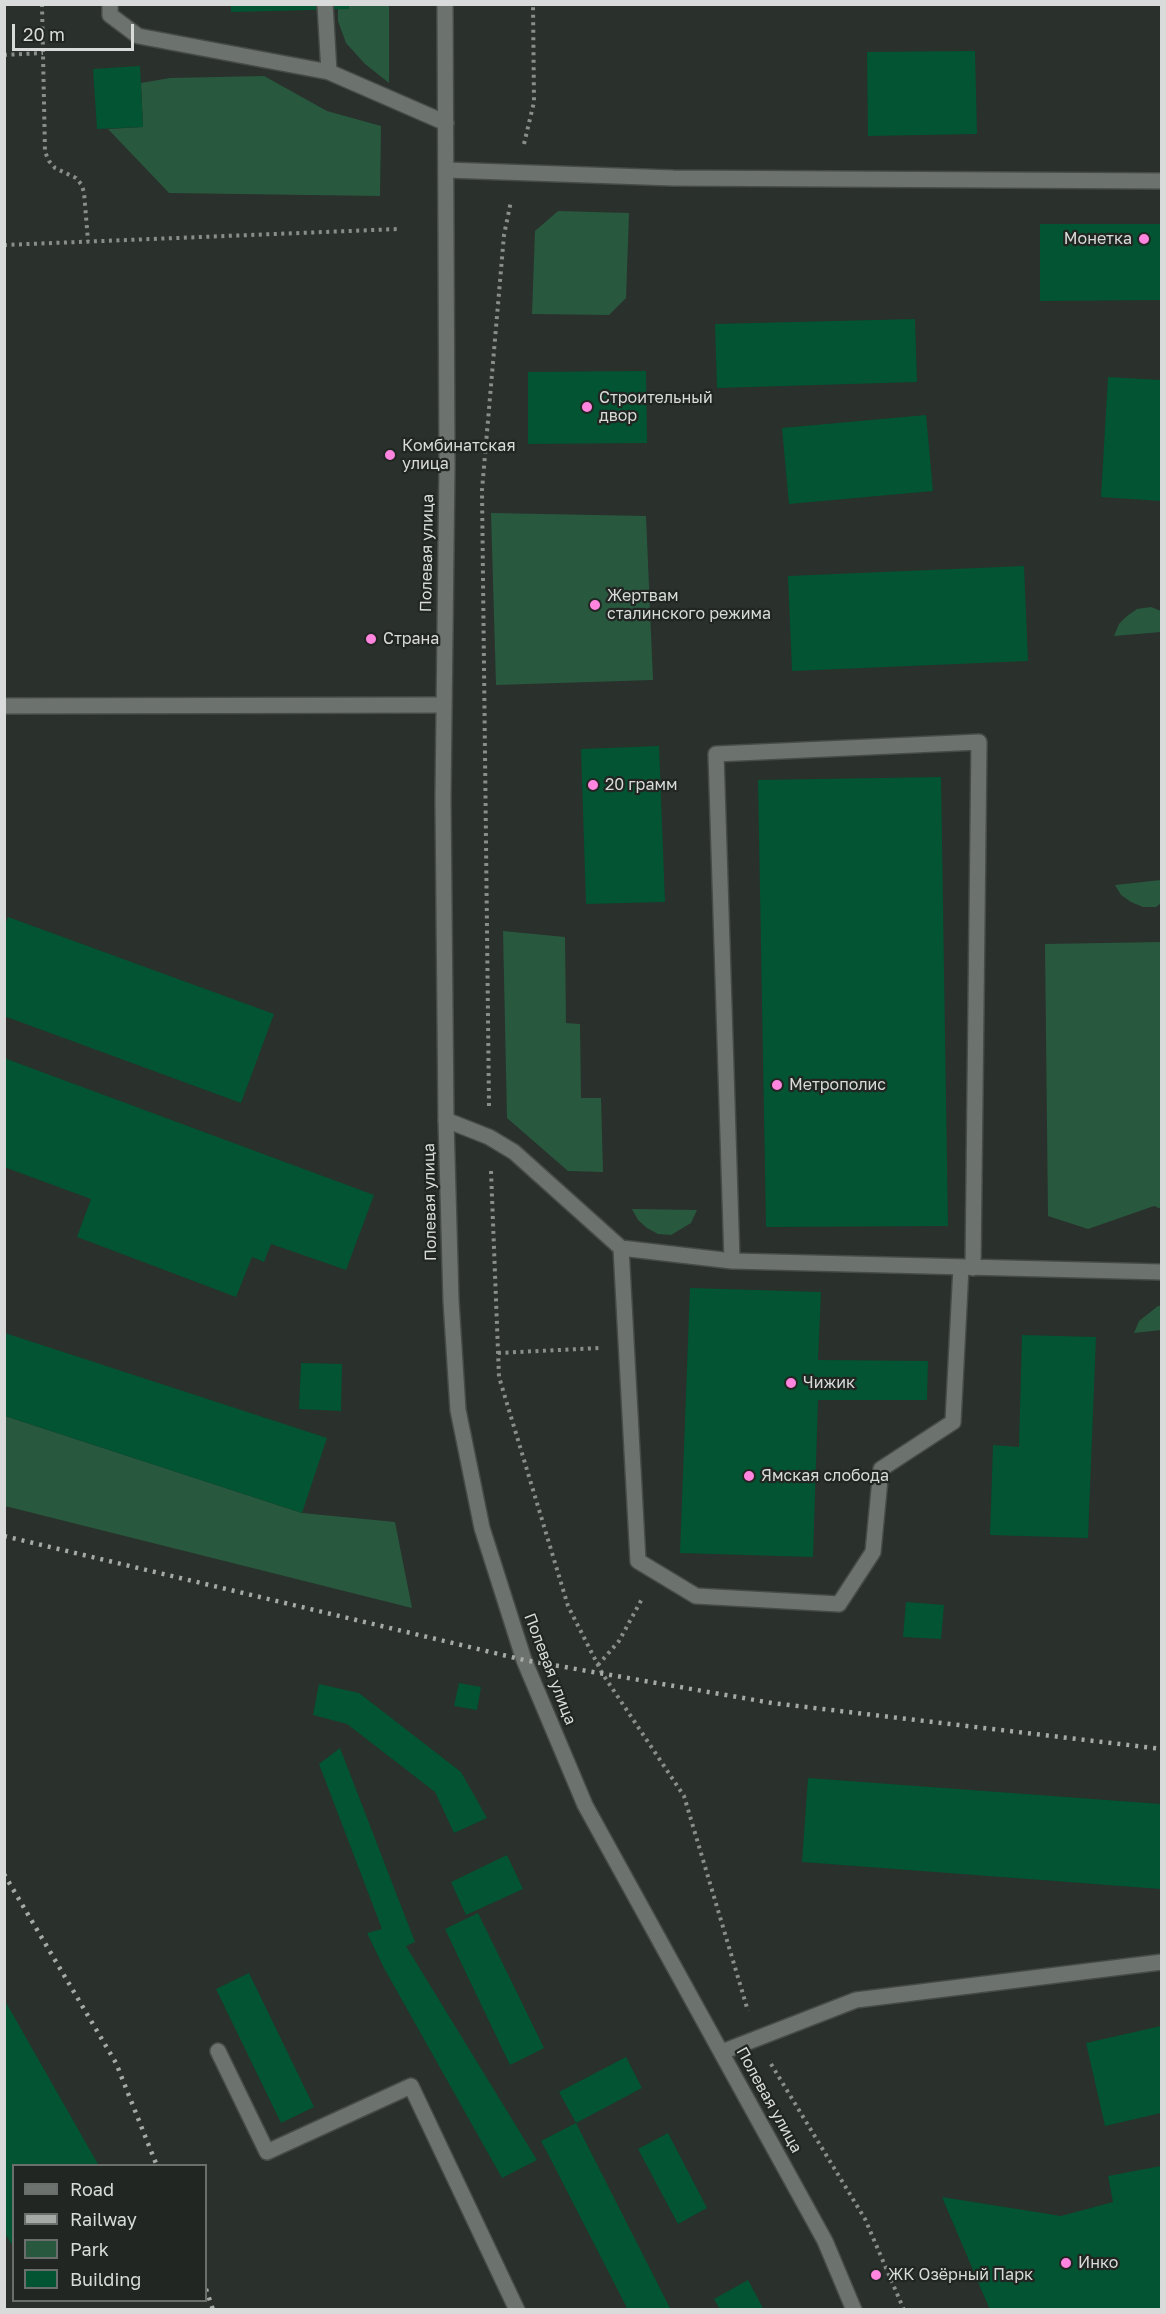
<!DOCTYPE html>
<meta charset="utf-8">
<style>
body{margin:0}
#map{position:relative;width:1166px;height:2314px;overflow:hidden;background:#2a302c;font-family:"Golos Text",sans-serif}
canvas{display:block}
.frame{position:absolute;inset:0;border:6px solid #d8dbd9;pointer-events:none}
.legend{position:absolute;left:12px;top:2164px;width:195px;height:138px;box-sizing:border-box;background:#212623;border:2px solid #6a6e6c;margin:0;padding:8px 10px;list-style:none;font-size:18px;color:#d8dbd9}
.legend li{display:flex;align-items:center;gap:12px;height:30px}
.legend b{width:30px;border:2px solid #6a6e6c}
.scale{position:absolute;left:12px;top:24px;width:122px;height:27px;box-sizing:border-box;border:3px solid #d8dbd9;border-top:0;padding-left:8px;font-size:18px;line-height:21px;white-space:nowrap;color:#d8dbd9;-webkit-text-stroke:4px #212623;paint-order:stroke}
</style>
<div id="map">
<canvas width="1166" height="2314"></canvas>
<div class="frame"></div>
<ul class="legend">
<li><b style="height:8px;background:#6c726e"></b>Road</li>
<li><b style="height:8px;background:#a6aaa7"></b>Railway</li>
<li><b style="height:16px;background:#28583e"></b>Park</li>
<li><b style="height:16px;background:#025432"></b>Building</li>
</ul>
<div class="scale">20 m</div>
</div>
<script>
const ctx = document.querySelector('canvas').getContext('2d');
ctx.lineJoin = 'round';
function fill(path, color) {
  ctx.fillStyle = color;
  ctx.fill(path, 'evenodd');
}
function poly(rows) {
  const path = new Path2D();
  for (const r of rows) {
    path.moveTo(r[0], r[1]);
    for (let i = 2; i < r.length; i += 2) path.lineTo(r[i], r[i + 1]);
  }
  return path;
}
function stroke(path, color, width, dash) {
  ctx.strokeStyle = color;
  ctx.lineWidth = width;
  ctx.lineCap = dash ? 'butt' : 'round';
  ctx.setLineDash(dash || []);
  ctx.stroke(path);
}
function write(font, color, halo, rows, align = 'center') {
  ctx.font = font + ' "Golos Text",sans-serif';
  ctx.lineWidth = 4.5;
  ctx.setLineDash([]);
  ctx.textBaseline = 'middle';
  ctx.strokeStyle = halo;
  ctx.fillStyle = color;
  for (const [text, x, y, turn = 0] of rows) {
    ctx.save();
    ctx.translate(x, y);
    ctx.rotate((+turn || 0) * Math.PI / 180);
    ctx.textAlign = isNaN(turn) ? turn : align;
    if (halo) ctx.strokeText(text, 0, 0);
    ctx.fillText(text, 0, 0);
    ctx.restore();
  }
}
fill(poly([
 [338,5,389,5,389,83,365,64,346,43,338,21],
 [264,76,327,111,381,126,380,196,169,193,108,129,143,127,141,83,170,78],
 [558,211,629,213,626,298,609,315,532,314,535,231],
 [491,513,646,516,653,680,496,685],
 [1151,607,1161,611,1161,632,1114,636,1119,624,1127,616,1137,609],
 [1161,880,1161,903,1156,907,1143,907,1131,902,1121,895,1115,885],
 [503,931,565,937,566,1023,580,1024,581,1098,601,1098,603,1172,568,1171,507,1118],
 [1161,942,1161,1209,1154,1206,1088,1229,1048,1216,1045,944],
 [632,1209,697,1210,691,1223,671,1235,658,1234,647,1228,638,1220],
 [1158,1306,1161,1306,1161,1330,1134,1333,1139,1321],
 [5,1416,302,1513,395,1522,412,1608,5,1506]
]), '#28583e');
fill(poly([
 [231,4,349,4,349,9,231,12],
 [975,51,977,134,868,136,867,52],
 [140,66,143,127,97,129,93,69],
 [1040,224,1161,224,1161,300,1040,301],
 [915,319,917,382,717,388,715,324],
 [646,371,647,443,528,444,528,372],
 [1108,377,1161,380,1161,501,1101,497],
 [926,415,933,491,789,504,782,428],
 [1024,566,1028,661,792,671,788,576],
 [659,746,665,902,586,904,581,749],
 [941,777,948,1226,766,1227,758,780],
 [8,917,274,1014,241,1103,4,1016,4,927],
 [4,1058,374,1195,346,1270,271,1244,264,1262,252,1257,236,1297,77,1237,91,1199,4,1167],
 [690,1288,821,1292,818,1360,928,1361,927,1400,818,1400,813,1557,680,1553],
 [5,1333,327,1438,302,1513,5,1416],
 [1022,1335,1096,1337,1088,1538,990,1535,993,1445,1019,1447],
 [301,1363,342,1364,341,1411,299,1409],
 [906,1602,944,1605,941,1639,903,1637],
 [459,1683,481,1687,477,1710,454,1706],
 [319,1684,359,1693,461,1772,487,1818,454,1833,435,1792,347,1724,313,1715],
 [340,1748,415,1942,406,1946,537,2160,502,2178,384,1968,367,1933,382,1929,319,1764],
 [808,1778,1161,1804,1161,1889,802,1862],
 [507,1855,523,1889,466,1915,451,1882],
 [478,1913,544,2048,510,2065,445,1929],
 [249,1973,314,2107,281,2123,216,1989],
 [4,1999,99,2166,14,2166,14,2248,4,2232],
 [1161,2026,1161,2113,1105,2126,1086,2043],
 [626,2057,642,2088,576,2123,559,2092],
 [576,2123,671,2310,628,2310,548,2154,541,2141],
 [668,2133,707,2208,678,2224,638,2149],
 [1161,2166,1161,2310,990,2310,942,2197,1061,2216,1113,2202,1108,2176],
 [748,2280,764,2310,720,2310,714,2299]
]), '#025432');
const lane = poly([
 [110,4,110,15,138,36,329,72],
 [325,4,329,72,446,123],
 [446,170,673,178,1162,181],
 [4,706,443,705],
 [446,1120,489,1137,514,1152,621,1248,638,1561,696,1596,839,1604,873,1552,881,1469,953,1422,961,1267],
 [621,1248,732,1261,1162,1272],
 [732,1261,716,754,979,742,973,1268],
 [218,2051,267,2152,411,2086,517,2310],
 [722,2052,856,2000,1162,1962]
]);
const secondary = poly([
 [445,4,447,465,443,798,446,1120,451,1301,458,1410,482,1528,524,1660,585,1805,825,2241,854,2310]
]);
stroke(lane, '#464b48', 18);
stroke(secondary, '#464b48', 18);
stroke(poly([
 [42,4,45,152,49,161,55,168,76,178,81,184,84,192,88,241],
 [4,55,43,53],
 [524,144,534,102,533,4],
 [4,245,398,229],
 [489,1106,482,490,504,235,511,201],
 [491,1171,499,1377,568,1606,602,1673,684,1796,748,2011],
 [498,1353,599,1348],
 [598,1665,619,1641,643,1597],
 [771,2064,865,2219,904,2310]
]), '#8a8e8b', 4, [3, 4.5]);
stroke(lane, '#6c726e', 15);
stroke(secondary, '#6c726e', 15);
stroke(poly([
 [4,1536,524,1660,772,1703,1162,1749],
 [4,1874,116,2063,157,2166],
 [206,2289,213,2310]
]), '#a6aaa7', 4.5, [3, 6]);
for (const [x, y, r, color] of [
 [1144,239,6,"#ff85df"],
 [587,407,6,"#ff85df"],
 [390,455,6,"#ff85df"],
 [595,605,6,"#ff85df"],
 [371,639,6,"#ff85df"],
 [593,785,6,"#ff85df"],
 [777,1085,6,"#ff85df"],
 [791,1383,6,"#ff85df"],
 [749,1476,6,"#ff85df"],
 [1066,2263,6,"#ff85df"],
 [876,2275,6,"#ff85df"]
]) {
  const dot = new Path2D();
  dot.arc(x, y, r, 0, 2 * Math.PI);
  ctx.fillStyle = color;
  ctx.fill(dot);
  stroke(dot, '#212623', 2);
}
write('16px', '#d8dbd9', '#212623', [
 ["Монетка",1132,239,"right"],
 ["Строительный",599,398],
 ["двор",599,416],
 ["Комбинатская",402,446],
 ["улица",402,464],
 ["Жертвам",607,596],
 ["сталинского режима",607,614],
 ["Страна",383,639],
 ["20 грамм",605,785],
 ["Метрополис",789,1085],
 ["Чижик",803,1383],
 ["Ямская слобода",761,1476],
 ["Инко",1078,2263],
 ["ЖК Озёрный Парк",888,2275]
], 'left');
write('16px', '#d8dbd9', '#212623', [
 ["Полевая улица",427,553,-89],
 ["Полевая улица",430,1202,-91],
 ["Полевая улица",550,1669,69],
 ["Полевая улица",769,2100,61]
]);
</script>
